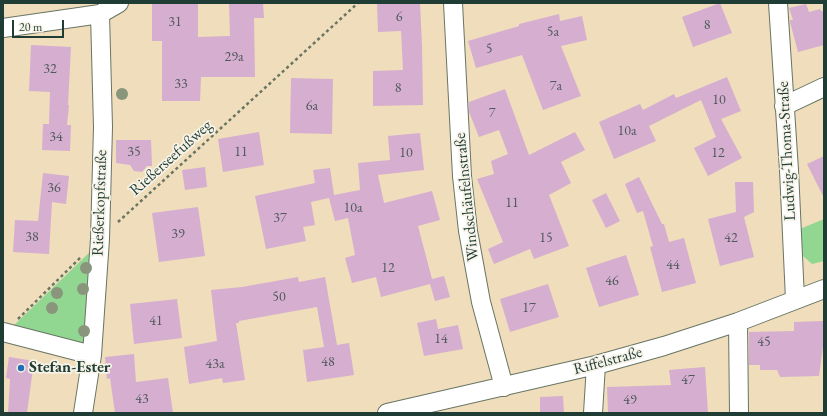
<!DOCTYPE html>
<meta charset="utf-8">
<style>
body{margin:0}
#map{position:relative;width:827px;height:416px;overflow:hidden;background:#efddbb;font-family:"EB Garamond",serif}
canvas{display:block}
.frame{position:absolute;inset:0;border:4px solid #1f3d34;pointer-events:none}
.scale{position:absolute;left:12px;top:20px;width:52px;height:18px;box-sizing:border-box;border:2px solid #1f3d34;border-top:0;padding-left:5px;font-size:12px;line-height:14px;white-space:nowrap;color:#1f3d34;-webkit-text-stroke:3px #f7f3e8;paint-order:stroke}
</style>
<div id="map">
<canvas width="827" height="416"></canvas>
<div class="frame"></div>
<div class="scale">20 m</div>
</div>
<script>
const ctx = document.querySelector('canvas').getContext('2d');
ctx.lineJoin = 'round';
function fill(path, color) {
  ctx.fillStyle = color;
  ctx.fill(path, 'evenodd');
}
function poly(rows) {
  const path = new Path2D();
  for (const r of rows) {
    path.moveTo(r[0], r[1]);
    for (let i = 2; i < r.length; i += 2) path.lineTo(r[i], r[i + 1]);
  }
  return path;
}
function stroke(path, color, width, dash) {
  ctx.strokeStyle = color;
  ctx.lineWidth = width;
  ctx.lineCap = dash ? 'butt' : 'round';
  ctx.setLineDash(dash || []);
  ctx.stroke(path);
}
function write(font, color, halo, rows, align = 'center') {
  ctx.font = font + ' "EB Garamond",serif';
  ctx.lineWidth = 3.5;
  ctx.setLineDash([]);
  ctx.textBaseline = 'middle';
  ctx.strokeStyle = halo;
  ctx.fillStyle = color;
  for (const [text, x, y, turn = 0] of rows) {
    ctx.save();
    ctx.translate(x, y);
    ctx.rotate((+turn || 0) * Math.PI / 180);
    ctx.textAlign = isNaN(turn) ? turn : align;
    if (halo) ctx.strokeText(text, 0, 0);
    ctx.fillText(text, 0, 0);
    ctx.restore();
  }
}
fill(poly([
 [824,219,824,261,812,264,803,256,800,229],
 [92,250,90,353,8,331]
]), '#91d791');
fill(poly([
 [152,3,198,3,198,37,230,36,229,3,263,3,264,18,254,18,255,77,201,77,200,101,162,101,162,41,152,41],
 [377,3,420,3,422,46,423,105,373,106,373,71,403,70,401,31,378,32],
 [720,3,732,33,693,47,682,17],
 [806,4,809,12,820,9,821,11,824,11,824,45,798,52,790,22,790,20,793,20,789,8],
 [559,14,560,21,582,16,587,40,561,46,581,96,543,110,522,55,476,68,468,41,519,26,519,24],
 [31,45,71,47,68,105,69,105,67,125,71,125,70,151,42,150,43,124,49,124,50,92,29,91],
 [727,77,741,111,721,119,742,158,708,176,694,148,716,137,701,100,649,126,656,141,614,159,599,122,640,104,643,110,674,94,676,98],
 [291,78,333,79,332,134,290,133],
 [505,89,529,155,575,132,585,150,561,162,571,183,549,195,569,246,534,259,530,249,494,264,488,249,503,242,477,179,494,174,491,161,508,154,499,130,479,137,469,112,469,102],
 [259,132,264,165,223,172,218,139],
 [420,133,424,170,378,175,384,203,432,191,440,220,418,226,432,279,444,276,450,297,435,301,430,284,381,297,376,277,352,283,345,258,355,255,348,218,335,221,329,198,311,202,315,225,303,227,306,241,266,249,255,196,315,183,313,170,330,168,334,195,360,190,358,163,390,160,388,136],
 [116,140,151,140,152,166,147,166,142,172,134,171,130,165,116,163],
 [824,156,824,198,807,164],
 [205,167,207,187,185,190,182,170],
 [43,173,69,176,66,204,52,202,49,254,13,252,15,220,38,221],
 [639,177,662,224,664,224,669,242,684,238,696,283,662,292,650,247,653,246,643,211,637,213,625,184],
 [735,182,753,182,754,212,744,217,754,257,720,266,708,219,736,212],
 [606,193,620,221,606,228,592,200],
 [198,207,205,256,159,262,152,213],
 [626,255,639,295,599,307,586,268],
 [298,277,299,282,325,277,337,345,349,343,354,375,307,382,303,350,324,347,317,307,239,321,239,323,236,323,245,380,223,383,222,378,189,384,184,347,217,341,211,290,242,287],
 [548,284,559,317,510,332,500,299],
 [177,299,182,338,134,344,130,304],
 [436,319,438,329,458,325,463,349,424,356,417,323],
 [824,321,824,339,819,376,780,377,777,370,760,370,760,365,749,365,749,332,794,331,794,322],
 [134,354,136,382,168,378,173,413,115,413,110,378,107,379,105,357],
 [9,357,34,361,27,413,8,413,10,379,6,378],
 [705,367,708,413,608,413,607,387,671,385,669,370],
 [563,396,564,413,540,413,540,397]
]), '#d6aed0');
const street = poly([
 [453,3,462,176,468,231,481,302,504,387],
 [778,3,789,170,795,299],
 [3,28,100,14,119,3],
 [784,106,824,87],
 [738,322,739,413],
 [3,332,92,355],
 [83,413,92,355,100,239,103,127,100,14],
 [387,413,596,365,664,346,738,322,824,289],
 [593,413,596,365]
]);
stroke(street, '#687563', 20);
stroke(poly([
 [118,222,358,3],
 [18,319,81,257]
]), '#687563', 2.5, [3, 3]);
stroke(street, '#fff', 18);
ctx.fillStyle = '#89967b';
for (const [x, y] of [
 [122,94],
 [86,268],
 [83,289],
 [57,293],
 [52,308],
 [84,331]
]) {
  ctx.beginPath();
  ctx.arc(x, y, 6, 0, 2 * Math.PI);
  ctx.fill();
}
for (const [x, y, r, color] of [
 [21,368,4,"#1f6fb2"]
]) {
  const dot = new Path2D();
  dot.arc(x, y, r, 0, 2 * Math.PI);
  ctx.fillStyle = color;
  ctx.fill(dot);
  stroke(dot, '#f7f3e8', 1.5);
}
write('14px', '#4d595b', null, [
 ["6",399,17],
 ["31",175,22],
 ["8",707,25],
 ["5a",553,32],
 ["5",489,49],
 ["29a",234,57],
 ["32",50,69],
 ["33",181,84],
 ["7a",556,86],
 ["8",398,88],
 ["10",719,100],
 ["6a",312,106],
 ["7",492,113],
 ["10a",627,131],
 ["34",56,137],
 ["35",134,152],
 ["11",241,152],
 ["10",406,153],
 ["12",718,153],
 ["36",54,188],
 ["11",512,203],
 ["10a",353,208],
 ["37",280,218],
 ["39",178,234],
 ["38",32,237],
 ["15",546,238],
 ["42",731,238],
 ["44",673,265],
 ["12",388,268],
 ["46",612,281],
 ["50",279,297],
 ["17",529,308],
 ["41",156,321],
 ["14",441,339],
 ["45",764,342],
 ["48",328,362],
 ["43a",215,364],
 ["47",688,380],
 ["43",142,399],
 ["49",630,400]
]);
write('16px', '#1f3d34', '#f7f3e8', [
 ["Ludwig-Thoma-Straße",787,151,-93],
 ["Rießerseefußweg",171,158,-42],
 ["Windschäufelnstraße",467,197,-96],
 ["Rießerkopfstraße",100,203,-88],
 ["Riffelstraße",608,361,-15]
]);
write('bold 16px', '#1f3d34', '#f7f3e8', [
 ["Stefan-Ester",29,368]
], 'left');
</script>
